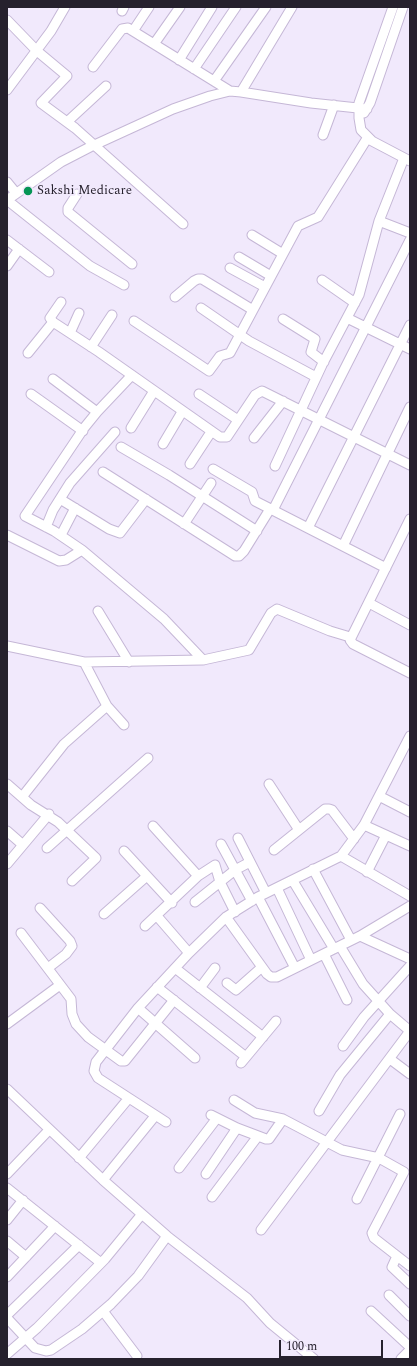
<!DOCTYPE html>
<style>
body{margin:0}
#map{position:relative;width:417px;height:1366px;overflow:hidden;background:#f1e9fc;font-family:Spectral,serif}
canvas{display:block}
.frame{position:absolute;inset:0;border:8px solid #26212d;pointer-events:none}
.scale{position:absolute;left:279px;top:1340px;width:104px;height:18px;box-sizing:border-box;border:2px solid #26212d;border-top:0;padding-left:5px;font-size:12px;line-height:14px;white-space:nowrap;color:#26212d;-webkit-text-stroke:3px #f1e9fc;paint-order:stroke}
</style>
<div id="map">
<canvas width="417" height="1366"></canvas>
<div class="frame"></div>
<div class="scale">100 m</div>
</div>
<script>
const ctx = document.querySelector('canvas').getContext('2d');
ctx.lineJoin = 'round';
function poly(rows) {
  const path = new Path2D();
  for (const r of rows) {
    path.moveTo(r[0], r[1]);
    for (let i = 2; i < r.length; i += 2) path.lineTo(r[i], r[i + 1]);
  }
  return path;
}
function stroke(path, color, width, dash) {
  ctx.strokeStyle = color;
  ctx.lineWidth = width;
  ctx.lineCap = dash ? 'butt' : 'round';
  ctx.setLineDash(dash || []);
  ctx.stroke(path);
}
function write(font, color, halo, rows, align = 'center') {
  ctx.font = font + ' Spectral,serif';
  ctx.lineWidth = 3.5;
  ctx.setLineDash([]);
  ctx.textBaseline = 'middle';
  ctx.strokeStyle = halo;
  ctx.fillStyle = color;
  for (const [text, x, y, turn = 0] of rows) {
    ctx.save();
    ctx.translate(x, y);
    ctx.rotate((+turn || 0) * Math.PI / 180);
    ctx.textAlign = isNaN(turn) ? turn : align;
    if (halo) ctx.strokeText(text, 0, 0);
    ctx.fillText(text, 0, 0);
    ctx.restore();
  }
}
const minor = poly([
 [393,7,359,103,359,118,361,130,372,141,410,161],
 [122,11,124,7],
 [7,20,37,51,67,76,41,103,75,128,183,224],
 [133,31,149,7],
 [154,44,180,7],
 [179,60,212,7],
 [93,67,122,29,128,28,230,91],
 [194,69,236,7],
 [214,81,266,7],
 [7,90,51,31,65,7],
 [241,92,292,7],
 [364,113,370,103,403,7],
 [67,122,106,86],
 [323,135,334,105],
 [7,182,16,193],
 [77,194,68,208,68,212,132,264],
 [7,200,61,162,90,147,173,109,210,96,230,91,241,92,311,103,367,109],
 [7,200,90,266,124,285],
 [379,221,410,233],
 [252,235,283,254],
 [7,240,49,272],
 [239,257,271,276],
 [7,266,19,249],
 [230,268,265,287],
 [322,280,355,303],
 [175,297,194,281,198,279,202,279,253,310],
 [61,302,50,318,53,322,99,352,220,437,227,437,255,395,262,391,410,465],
 [201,308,249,341,316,377],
 [347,318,410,349],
 [283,319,315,339,311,352,324,362],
 [134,321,209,371,220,356,230,353,298,226,318,217,368,137],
 [70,333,79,313],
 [91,347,112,315],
 [28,353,53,322],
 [132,375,97,412,84,428,25,516,54,531,82,550,164,619,203,660],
 [53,379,97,412],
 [31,394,83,431],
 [199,394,238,420],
 [131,428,154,391],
 [254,438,283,401],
 [163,444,182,412],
 [121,447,169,475,257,531],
 [190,464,211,432],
 [275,466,322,365,359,295,379,221,404,158],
 [213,469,252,492,255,501,386,568],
 [103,472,235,556,239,556,244,551,270,509],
 [60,499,109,529,120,533,146,499],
 [273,510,410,240],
 [410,519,350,640,353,644,410,673],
 [184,524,211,483],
 [46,527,53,510,70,483,115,432],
 [308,528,410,325],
 [7,535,59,561,66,560,82,550],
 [61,535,75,508],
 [343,546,410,407],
 [369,603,410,625],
 [98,611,129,662],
 [7,646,84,662,203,660,249,650,271,613,277,609,330,631,350,637],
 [84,662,107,706,124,725],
 [7,784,31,805,58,822,96,858,72,881],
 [269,784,299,830],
 [379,796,410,812],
 [22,797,64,744,107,706],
 [364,825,410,846],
 [153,826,198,876,215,865,220,882,235,870,250,862],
 [7,831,23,845],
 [238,838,266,893],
 [221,844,252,901],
 [47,848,148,758],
 [274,850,325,809,329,809,332,810,354,839],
 [124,851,172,903],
 [341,856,410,896],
 [7,864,49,814],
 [313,869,351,940],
 [367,872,386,835],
 [293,881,334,949],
 [277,888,311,960],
 [258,897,295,968],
 [195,902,220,882,235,912],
 [40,908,70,941,72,946,66,954,48,968],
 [104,914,147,876],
 [157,916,189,953],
 [226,917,267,974,271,977,277,977,360,936,410,906],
 [145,926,198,876],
 [21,933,71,999,72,1014,76,1024,88,1037,121,1061,125,1061,174,1000],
 [360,936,410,959],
 [324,954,347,1000],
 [175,968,263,1037],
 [227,983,236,990,262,967],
 [157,987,246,1057],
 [200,988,215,968],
 [138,1008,195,1058],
 [390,1014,410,1031],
 [7,1024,60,985],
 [343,1046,364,1017,410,966],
 [390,1059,410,1074],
 [241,1063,276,1021],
 [7,1089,103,1180,167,1236,247,1298,270,1323,314,1359],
 [234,1100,255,1113,283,1119,342,1150,379,1158,404,1172,372,1233,374,1238,410,1266],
 [319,1111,340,1075,390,1014,363,984,340,946],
 [211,1115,237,1128,266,1139,269,1139,283,1119],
 [166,1122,98,1078,94,1071,96,1062,138,1008,189,953,226,917,258,897,341,856,364,825,410,736],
 [79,1158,128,1099],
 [179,1168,217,1118],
 [7,1174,49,1130],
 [206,1174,237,1128],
 [103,1180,155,1116],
 [7,1188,101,1263],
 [212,1197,258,1136],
 [357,1199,400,1114],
 [7,1220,23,1200],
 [261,1230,410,1031],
 [7,1241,26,1257],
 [397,1256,392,1267,410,1284],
 [7,1277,55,1226],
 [389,1295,410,1316],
 [103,1311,137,1356],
 [371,1311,410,1347],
 [7,1315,79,1245],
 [7,1318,35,1348,46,1351,51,1350,82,1329,111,1304,138,1276,167,1236],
 [7,1354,37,1328,105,1259,142,1214],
 [401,1359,410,1350]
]);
stroke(minor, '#c5b7d6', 11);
stroke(minor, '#fff', 9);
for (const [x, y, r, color] of [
 [28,191,5,"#059555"]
]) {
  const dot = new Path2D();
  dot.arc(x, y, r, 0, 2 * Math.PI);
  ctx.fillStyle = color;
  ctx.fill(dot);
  stroke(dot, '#f1e9fc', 1.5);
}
write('13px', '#26212d', '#f1e9fc', [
 ["Sakshi Medicare",37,191]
], 'left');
</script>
